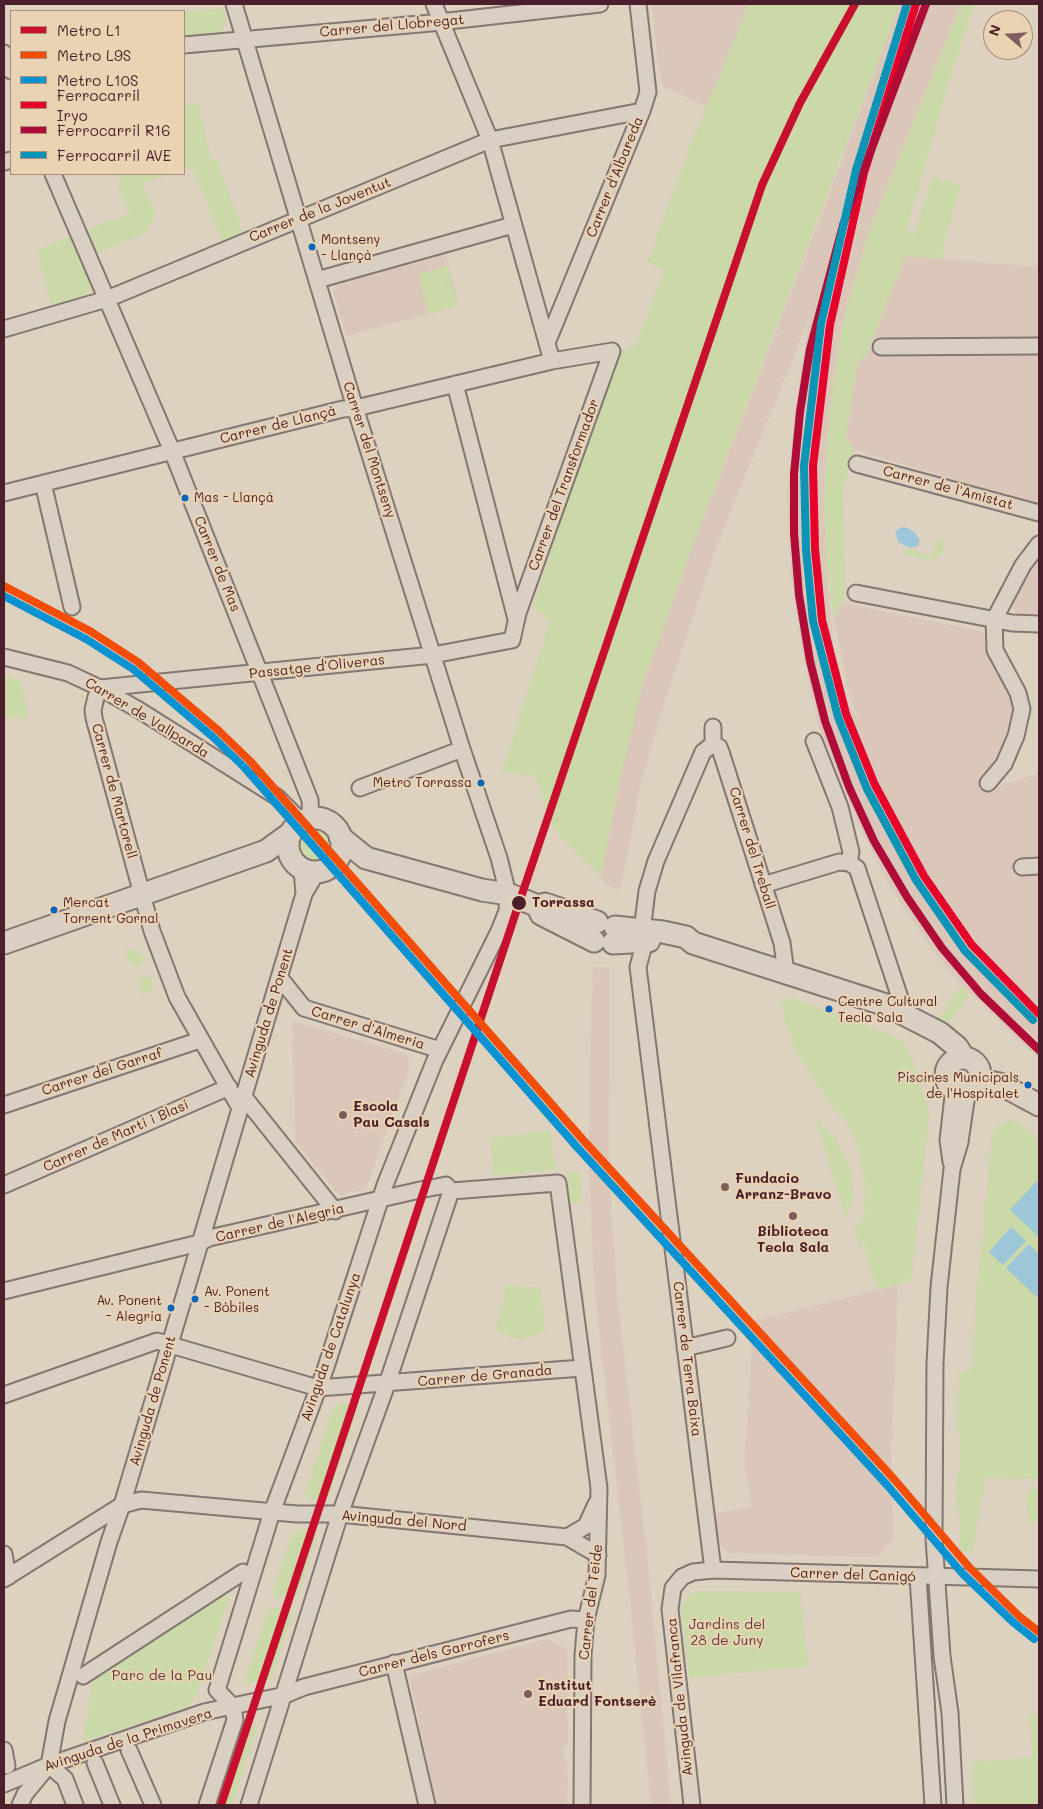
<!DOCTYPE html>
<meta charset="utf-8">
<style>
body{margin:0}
#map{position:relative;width:1043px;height:1809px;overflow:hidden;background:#ddd1bf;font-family:Mali,sans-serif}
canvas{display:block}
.frame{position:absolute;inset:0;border:5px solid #4a1f2b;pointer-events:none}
.legend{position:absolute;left:10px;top:10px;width:175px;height:165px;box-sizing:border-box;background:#ead3b2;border:1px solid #aa8b7c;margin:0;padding:6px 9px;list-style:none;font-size:15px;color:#4a1f2b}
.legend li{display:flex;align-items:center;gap:10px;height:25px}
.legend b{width:25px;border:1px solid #aa8b7c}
.north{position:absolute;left:983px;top:10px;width:50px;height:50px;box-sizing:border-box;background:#ead3b2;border:1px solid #aa8b7c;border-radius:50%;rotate:289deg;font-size:14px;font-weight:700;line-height:20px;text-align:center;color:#4a1f2b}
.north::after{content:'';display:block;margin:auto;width:18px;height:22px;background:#7d5d5f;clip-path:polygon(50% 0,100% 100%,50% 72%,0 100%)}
</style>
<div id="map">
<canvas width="1043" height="1809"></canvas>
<div class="frame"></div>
<ul class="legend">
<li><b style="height:6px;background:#c8102e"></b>Metro L1</li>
<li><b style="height:6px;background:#f54e02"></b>Metro L9S</li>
<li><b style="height:6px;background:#0792d1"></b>Metro L10S</li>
<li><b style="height:6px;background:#e4002b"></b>Ferrocarril Iryo</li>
<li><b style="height:6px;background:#af0d38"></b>Ferrocarril R16</li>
<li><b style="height:6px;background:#0b94b6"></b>Ferrocarril AVE</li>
</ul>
<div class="north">N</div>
</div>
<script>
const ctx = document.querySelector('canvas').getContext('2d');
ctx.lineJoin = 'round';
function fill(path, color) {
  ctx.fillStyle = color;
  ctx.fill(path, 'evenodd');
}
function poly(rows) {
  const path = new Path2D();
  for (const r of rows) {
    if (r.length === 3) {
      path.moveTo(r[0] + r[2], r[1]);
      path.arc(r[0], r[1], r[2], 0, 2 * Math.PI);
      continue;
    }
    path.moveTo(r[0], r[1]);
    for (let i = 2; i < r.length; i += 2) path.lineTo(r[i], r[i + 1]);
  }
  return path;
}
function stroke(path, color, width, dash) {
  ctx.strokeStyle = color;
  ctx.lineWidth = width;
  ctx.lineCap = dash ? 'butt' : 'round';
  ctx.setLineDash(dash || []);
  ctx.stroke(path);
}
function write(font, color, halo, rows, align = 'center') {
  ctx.font = font + ' Mali,sans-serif';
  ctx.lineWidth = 4;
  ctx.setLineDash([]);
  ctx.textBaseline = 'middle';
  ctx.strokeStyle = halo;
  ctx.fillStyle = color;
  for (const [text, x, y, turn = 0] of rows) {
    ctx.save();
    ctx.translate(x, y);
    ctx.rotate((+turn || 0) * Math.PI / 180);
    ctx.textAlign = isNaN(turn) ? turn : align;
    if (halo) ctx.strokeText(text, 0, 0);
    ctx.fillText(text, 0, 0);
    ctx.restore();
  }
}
fill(poly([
 [652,4,749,4,709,107,663,87,658,64],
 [900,4,961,4,869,232,843,321,829,413,824,500,827,571,834,653,851,710,859,721,848,691,834,618,843,603,990,633,1018,709,994,788,1039,773,1039,1060,951,974,923,936,891,888,859,825,819,727,803,655,790,568,787,493,796,404,810,316,714,553,667,694,641,783,620,890,604,883,601,876,620,779,643,684,693,545,822,214],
 [446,255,459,306,346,336,333,290,338,282],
 [905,256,1039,267,1039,505,855,450,846,437,857,363,867,354],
 [1039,553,1039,619,1024,617,1016,613,1012,605,1013,596],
 [593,967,610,968,609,1174,617,1294,649,1574,671,1805,651,1805,627,1574,595,1294,589,1173,589,1083],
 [292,1021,406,1054,410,1065,366,1189,339,1195,295,1141],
 [898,1285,891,1464,894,1539,876,1557,729,1553,718,1542,714,1513,751,1508,745,1459,753,1321],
 [547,1639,567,1650,568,1746,562,1748,568,1773,567,1805,437,1805,409,1676]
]), '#dbc6ba');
fill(poly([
 [749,4,900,4,693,545,643,684,620,779,601,876,565,842,551,824,536,776,502,772,550,622,533,607,611,364,615,353,635,347,664,271,648,262,687,154],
 [961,4,975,4,949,82,906,232,915,234,932,177,961,185,944,242,946,243,942,259,905,256,867,354,857,364,846,437,855,450,843,489,845,595,834,618,827,571,824,500,829,413,843,321,869,232],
 [223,8,227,21,220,32,184,36,184,12],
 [198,104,211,161,217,160,243,232,222,241,192,167,184,170,184,106],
 [119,174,172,174,142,183,156,216,147,232,98,253,88,230,130,213,122,195,120,195],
 [70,236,91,287,88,295,53,310,36,251],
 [448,266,453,285,423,294,418,274],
 [453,286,458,306,429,314,423,294],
 [937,539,942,540,944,547,941,554,936,558,923,559,903,553,905,549,933,556],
 [4,676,21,680,28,719,4,717],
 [315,845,18],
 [124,950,135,950,147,959,137,966,128,960],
 [142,977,154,978,150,990,143,998,138,985],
 [961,986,969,996,946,1026,937,1020],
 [788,997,897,1037,902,1040,912,1060,929,1113,911,1281,879,1290,870,1270,865,1245,861,1246,854,1229,862,1220,865,1210,866,1187,856,1139,843,1118,826,1098,795,1050,780,1004],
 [815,1118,838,1141,850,1167,854,1200,846,1218],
 [1010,1120,1025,1127,1039,1140,1039,1479,985,1478,972,1555,969,1548,968,1551,960,1553,960,1521,956,1497,957,1473,960,1463,960,1433,957,1432,959,1372,983,1366,973,1367,975,1311,992,1137,996,1128],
 [551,1131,555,1169,494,1176,490,1138],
 [579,1171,582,1202,570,1203,567,1172],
 [507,1285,540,1288,545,1332,517,1340,496,1330],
 [355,1403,358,1408,329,1497,325,1500,308,1499,305,1494,332,1410,339,1404],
 [1039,1483,1039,1517,1036,1524,1029,1522,1026,1494],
 [297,1530,314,1531,317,1535,298,1595,293,1597,275,1598,273,1593,292,1534],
 [695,1591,800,1592,808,1666,689,1678,681,1606],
 [220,1595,229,1597,197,1695,192,1702,179,1710,83,1742,94,1673],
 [289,1607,293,1612,271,1679,245,1685,244,1682,267,1612,270,1609],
 [1039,1714,1039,1805,974,1805,973,1762,1033,1757,1029,1715],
 [258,1725,232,1805,222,1805,248,1728]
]), '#cbd8a8');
fill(poly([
 [901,527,908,528,915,533,920,540,918,546,910,548,898,542,895,532],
 [1039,1179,1039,1237,1010,1210],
 [1011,1227,1026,1241,1003,1265,989,1252],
 [1029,1244,1039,1254,1039,1299,1006,1268]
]), '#9dc6d8');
const street = poly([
 [434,4,490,140,552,361],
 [184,45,431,23,600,4],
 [4,53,11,71],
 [4,162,11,160],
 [53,174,172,451,310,800,311,819],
 [317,280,513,225],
 [4,329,107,299,490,140,642,111],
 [547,343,642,111,648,92,638,4],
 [881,347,1039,346],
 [455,384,516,619],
 [857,464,1039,513],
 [43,483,72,607],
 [4,493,343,409,356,408,552,361,612,351,518,613,512,640,433,655,100,688,96,697,93,710,94,718,152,931,177,997,240,1108],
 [856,593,1012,623,1039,624],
 [994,620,1023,565,1039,544],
 [4,657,68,673,100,688,139,710,277,797,302,822],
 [814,741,840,807,851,852,849,863],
 [713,744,719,747,721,752,782,943,786,973],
 [713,744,713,727],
 [988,783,1004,764,1016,736,1022,709,1018,693,995,650,994,620],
 [360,788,462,749],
 [1022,867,1039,866],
 [302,869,304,894],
 [763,885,839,862,849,863,857,868,905,1013],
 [642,931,647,891,656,861,703,752,713,744],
 [645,941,638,967,713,1570],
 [280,978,304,1008,440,1050],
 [950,1086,953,1096,948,1140,951,1162],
 [244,1097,335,1211],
 [4,1105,200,1040],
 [4,1185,229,1087],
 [451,1191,558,1183,599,1488,597,1575,586,1620,583,1655,582,1805],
 [4,1291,199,1243,209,1238,420,1190,446,1185,451,1191],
 [685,1348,727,1338],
 [4,1395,157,1341,318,1388,582,1368],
 [567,1537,598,1555],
 [4,1554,8,1577],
 [918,1577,933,1805],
 [4,1579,122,1505,141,1500,297,1514,340,1514,567,1537,586,1526,596,1504],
 [394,1663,427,1805],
 [83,1676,243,1572],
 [4,1750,7,1766],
 [129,1750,153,1805],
 [95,1763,112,1805],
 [49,1765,65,1779,75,1805],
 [4,1784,49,1765,204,1712,285,1695,304,1687,571,1619,586,1620],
 [20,1805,25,1794,49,1765,57,1721,109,1542,122,1505,304,894,317,872],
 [207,1805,235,1720,233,1707,217,1690,272,1512,325,1370,385,1185,435,1060,499,931,507,911,508,894,499,858,462,749,353,401,234,4],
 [249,1805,340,1514,387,1384,451,1191],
 [692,1805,670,1609,673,1588,682,1577,693,1572,713,1570,1039,1579],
 [955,1805,950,1713,942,1656,934,1538,935,1363,939,1287,952,1169,960,1142,966,1101,970,1091]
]);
const secondary = poly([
 [315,845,27],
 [340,837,366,858,482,890,508,894,538,906,545,904,597,922],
 [539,909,541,914,594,941],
 [615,927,663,932,686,937,693,943,886,1005,940,1033,957,1047,964,1058],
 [4,943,266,851,291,833],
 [613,943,649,941],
 [963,1075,17],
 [978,1084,989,1082,1000,1084,1039,1105]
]);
stroke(street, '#847771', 19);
stroke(secondary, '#847771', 25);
stroke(street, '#d9d0c3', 15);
stroke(secondary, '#d9d0c3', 21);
stroke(poly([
 [916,4,864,173,830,325,813,466,815,549,822,620,846,714,875,785,924,876,972,945,1039,1014]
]), '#e4002b', 8);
stroke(poly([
 [926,4,843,225,810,349,800,412,794,474,794,533,799,595,810,661,825,721,849,787,874,841,907,897,942,948,981,994,1039,1050]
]), '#af0d38', 8);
stroke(poly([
 [907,4,856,170,821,324,804,466,806,549,813,621,838,717,867,789,916,880,965,951,1033,1020]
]), '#0b94b6', 8);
stroke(poly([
 [221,1805,519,903,762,185,800,103,855,4]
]), '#c8102e', 8);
stroke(poly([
 [4,586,90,631,138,662,219,731,250,761,584,1141,894,1479,969,1567,1020,1617,1039,1632]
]), '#f54e02', 8);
stroke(poly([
 [4,596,86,639,133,669,213,737,244,767,577,1147,887,1485,962,1573,1014,1623,1034,1639]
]), '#0792d1', 8);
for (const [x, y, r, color] of [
 [312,247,4.5,"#0065bd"],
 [185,498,4.5,"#0065bd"],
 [481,783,4.5,"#0065bd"],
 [519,903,8,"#4a1f2b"],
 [54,910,4.5,"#0065bd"],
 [829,1009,4.5,"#0065bd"],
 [1028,1085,4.5,"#0065bd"],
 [343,1115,5,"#7d5d5f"],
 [725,1187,5,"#7d5d5f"],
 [793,1216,5,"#7d5d5f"],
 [195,1299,4.5,"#0065bd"],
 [171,1308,4.5,"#0065bd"],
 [528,1694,5,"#7d5d5f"]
]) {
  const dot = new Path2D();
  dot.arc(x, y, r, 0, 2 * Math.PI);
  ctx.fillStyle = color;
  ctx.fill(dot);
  stroke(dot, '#ead3b2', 2);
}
write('13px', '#4a1f2b', '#ead3b2', [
 ["Montseny",321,240],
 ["- Llançà",321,256],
 ["Mas - Llançà",194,498],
 ["Metro Torrassa",472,783,"right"],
 ["Mercat",63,903],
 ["Torrent Gornal",63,919],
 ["Centre Cultural",838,1002],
 ["Tecla Sala",838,1018],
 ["Piscines Municipals",1019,1078,"right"],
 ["de l'Hospitalet",1019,1094,"right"],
 ["Av. Ponent",204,1292],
 ["- Bòbiles",204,1308],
 ["Av. Ponent",162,1301,"right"],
 ["- Alegria",162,1317,"right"]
], 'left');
write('14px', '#4a1f2b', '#ead3b2', [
 ["Carrer del Llobregat",392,26,-5],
 ["Carrer d'Albareda",615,177,-68],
 ["Carrer de la Joventut",320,210,-22],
 ["Carrer de Llançà",278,425,-14],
 ["Carrer del Montseny",369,450,72],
 ["Carrer del Transformador",564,485,-70],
 ["Carrer de l'Amistat",948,488,15],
 ["Carrer de Mas",217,564,68],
 ["Passatge d'Oliveras",317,667,-6],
 ["Carrer de Vallparda",147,718,31],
 ["Carrer de Martorell",114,791,75],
 ["Carrer del Treball",752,848,73],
 ["Avinguda de Ponent",269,1013,-73],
 ["Carrer d'Almeria",368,1028,17],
 ["Carrer del Garraf",102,1072,-18],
 ["Carrer de Martí i Blasi",116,1136,-24],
 ["Carrer de l'Alegria",280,1223,-13],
 ["Avinguda de Catalunya",331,1347,-71],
 ["Carrer de Terra Baixa",687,1359,83],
 ["Carrer de Granada",485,1376,-5],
 ["Avinguda de Ponent",153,1401,-74],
 ["Avinguda del Nord",404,1521,5],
 ["Carrer del Canigó",853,1575,2],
 ["Carrer del Teide",591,1602,-83],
 ["Carrer dels Garrofers",434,1654,-14],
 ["Avinguda de Vilafranca",680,1697,-96],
 ["Avinguda de la Primavera",128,1740,-18]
]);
write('bold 14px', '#4a1f2b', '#ead3b2', [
 ["Torrassa",532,903]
], 'left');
write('bold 14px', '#4a1f2b', '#ead3b2', [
 ["Escola",353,1107],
 ["Pau Casals",353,1123],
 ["Fundacio",735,1179],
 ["Arranz-Bravo",735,1195],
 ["Biblioteca",793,1232,"center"],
 ["Tecla Sala",793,1248,"center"],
 ["Institut",538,1686],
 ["Eduard Fontserè",538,1702]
], 'left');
write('14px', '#5b3c3b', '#ead3b2', [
 ["Jardins del",727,1625],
 ["28 de Juny",727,1641],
 ["Parc de la Pau",162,1676]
]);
</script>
